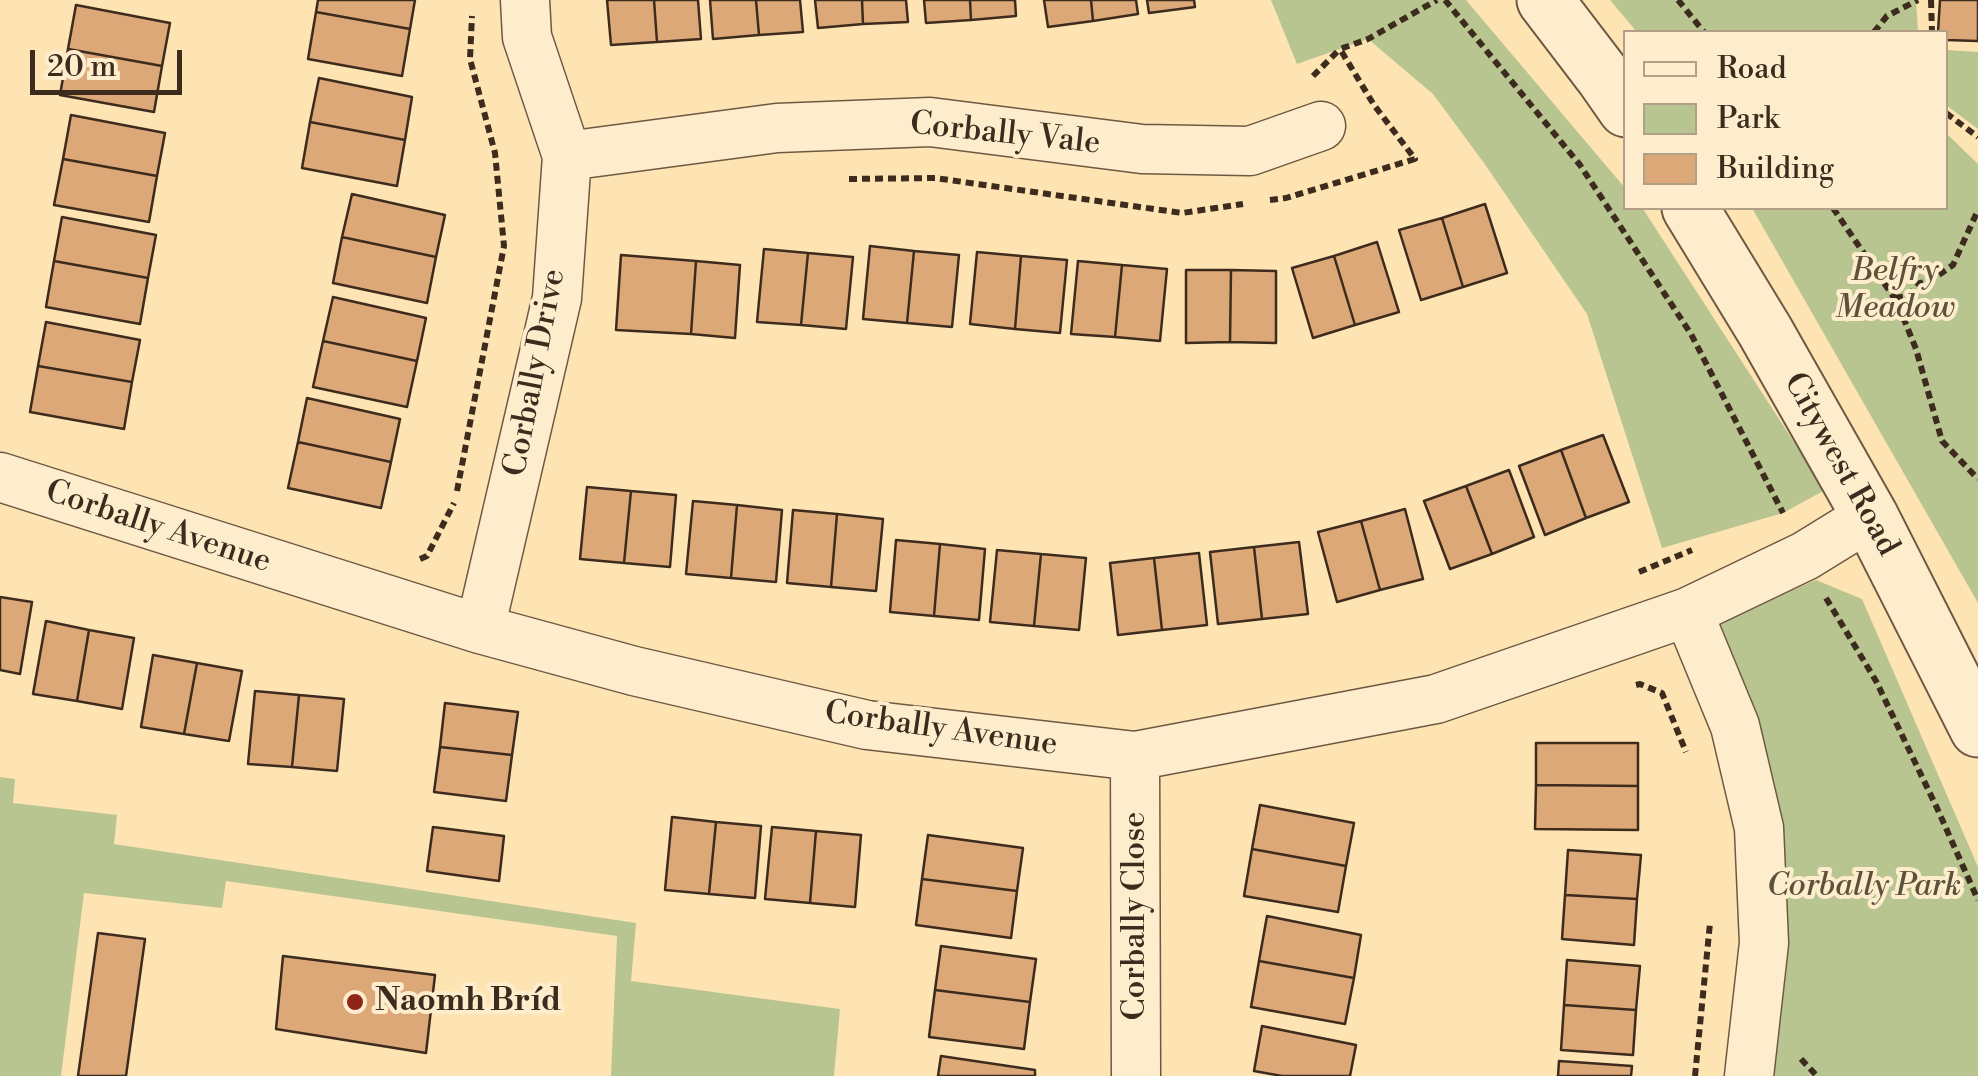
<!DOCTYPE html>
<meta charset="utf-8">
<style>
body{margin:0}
#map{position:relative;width:1978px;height:1076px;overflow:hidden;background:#fde4b2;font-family:"Libre Bodoni",serif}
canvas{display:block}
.legend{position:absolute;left:1623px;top:30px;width:325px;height:180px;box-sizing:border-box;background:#feedcd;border:2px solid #b19f87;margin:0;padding:12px 18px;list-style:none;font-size:30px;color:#3d2b1e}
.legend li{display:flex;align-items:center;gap:20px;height:50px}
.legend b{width:50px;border:2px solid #b19f87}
.scale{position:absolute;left:30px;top:50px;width:152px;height:45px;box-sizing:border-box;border:5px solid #3d2b1e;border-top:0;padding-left:12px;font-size:30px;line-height:35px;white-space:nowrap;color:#3d2b1e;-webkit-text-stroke:8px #feedcd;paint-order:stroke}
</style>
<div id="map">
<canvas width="1978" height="1076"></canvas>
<ul class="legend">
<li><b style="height:12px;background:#feedcd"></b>Road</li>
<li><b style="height:28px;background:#b9c591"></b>Park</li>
<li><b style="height:28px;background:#dca878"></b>Building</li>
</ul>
<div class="scale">20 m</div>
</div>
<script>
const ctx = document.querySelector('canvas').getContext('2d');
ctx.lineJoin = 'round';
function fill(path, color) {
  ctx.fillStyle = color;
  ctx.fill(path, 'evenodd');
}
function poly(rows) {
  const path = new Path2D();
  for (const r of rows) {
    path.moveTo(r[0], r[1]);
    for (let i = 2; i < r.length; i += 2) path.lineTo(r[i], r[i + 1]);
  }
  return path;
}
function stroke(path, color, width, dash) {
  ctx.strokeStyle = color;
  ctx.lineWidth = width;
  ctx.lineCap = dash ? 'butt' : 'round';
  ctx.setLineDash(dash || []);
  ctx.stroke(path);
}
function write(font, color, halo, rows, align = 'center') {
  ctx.font = font + ' "Libre Bodoni",serif';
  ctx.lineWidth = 8;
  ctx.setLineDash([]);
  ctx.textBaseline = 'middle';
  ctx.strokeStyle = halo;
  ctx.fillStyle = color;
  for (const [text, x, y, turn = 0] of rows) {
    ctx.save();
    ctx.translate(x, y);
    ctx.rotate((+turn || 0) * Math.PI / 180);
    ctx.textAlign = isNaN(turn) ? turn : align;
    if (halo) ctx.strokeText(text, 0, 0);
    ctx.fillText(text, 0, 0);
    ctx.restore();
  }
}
fill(poly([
 [1271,0,1466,0,1625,188,1626,208,1643,209,1825,490,1783,513,1662,548,1587,314,1484,163,1433,94,1368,39,1297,64],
 [1610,0,1916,0,1918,32,1637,32],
 [1946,50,1978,52,1978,129,1946,105],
 [1946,133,1978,164,1978,603,1752,208,1946,208],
 [1816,580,1862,599,1978,867,1978,1076,1742,1076,1749,829,1691,634],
 [0,777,15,779,13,803,117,815,114,844,636,923,631,981,840,1009,834,1076,611,1076,617,936,226,881,222,908,84,893,61,1076,0,1076]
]), '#b9c591');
const building = poly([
 [318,0,415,0,410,29,316,12,318,0],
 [607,0,654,0,657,42,611,45,607,0],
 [654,0,698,0,701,39,657,42,654,0],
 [710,0,756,0,759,35,713,39,710,0],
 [756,0,800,0,803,32,759,35,756,0],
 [815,0,862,0,863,24,818,28,815,0],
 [862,0,906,0,908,22,863,24,862,0],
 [924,0,970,0,971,20,926,23,924,0],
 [970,0,1015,0,1016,16,971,20,970,0],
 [1044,0,1091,0,1093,21,1048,27,1044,0],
 [1091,0,1136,0,1138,14,1093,21,1091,0],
 [1147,0,1194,0,1195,7,1149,13,1147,0],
 [1940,0,1978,0,1978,41,1946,40,1946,32,1938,32,1940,0],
 [76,5,170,23,162,66,68,49,76,5],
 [316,12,410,29,402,76,308,59,316,12],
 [68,49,162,66,154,112,60,95,68,49],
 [319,78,412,97,405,140,310,122,319,78],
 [71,115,165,133,157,176,63,159,71,115],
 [310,122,405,140,397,186,302,168,310,122],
 [63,159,157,176,149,222,54,205,63,159],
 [352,194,445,215,436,257,342,237,352,194],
 [1485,204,1507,273,1463,287,1442,218,1485,204],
 [62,217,156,235,148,278,54,261,62,217],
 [1442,218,1463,287,1421,300,1399,230,1442,218],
 [342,237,436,257,427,303,333,283,342,237],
 [1377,242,1399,312,1355,325,1334,256,1377,242],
 [870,246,914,251,907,323,863,319,870,246],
 [764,249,808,253,801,325,757,322,764,249],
 [914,251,959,255,952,327,907,323,914,251],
 [977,252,1021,256,1015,329,970,324,977,252],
 [808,253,853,257,846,329,801,325,808,253],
 [621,255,696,261,691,334,616,330,621,255],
 [1021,256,1067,260,1060,333,1015,329,1021,256],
 [1334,256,1355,325,1313,338,1292,268,1334,256],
 [54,261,148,278,140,324,46,307,54,261],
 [696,261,740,265,735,338,691,334,696,261],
 [1078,261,1122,265,1115,337,1071,334,1078,261],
 [1122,265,1167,269,1160,341,1115,337,1122,265],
 [1186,270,1231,270,1230,342,1186,343,1186,270],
 [1231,270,1276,271,1276,343,1230,342,1231,270],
 [333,297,426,318,417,361,323,341,333,297],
 [46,322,140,340,132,382,38,366,46,322],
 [323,341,417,361,407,407,313,387,323,341],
 [38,366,132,382,124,429,30,412,38,366],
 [307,398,400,419,391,462,298,442,307,398],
 [1603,435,1629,502,1586,518,1561,450,1603,435],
 [298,442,391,462,381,508,288,488,298,442],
 [1561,450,1586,518,1545,535,1519,466,1561,450],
 [1509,470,1534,537,1492,554,1466,486,1509,470],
 [1466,486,1492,554,1450,569,1424,501,1466,486],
 [587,487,631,491,624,563,580,559,587,487],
 [631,491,676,495,670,567,624,563,631,491],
 [693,501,737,505,731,578,686,574,693,501],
 [737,505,782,510,776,582,731,578,737,505],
 [1405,509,1423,579,1380,590,1361,521,1405,509],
 [793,510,837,514,831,587,787,583,793,510],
 [837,514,883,519,876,591,831,587,837,514],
 [1361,521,1380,590,1337,602,1318,532,1361,521],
 [896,540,940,544,934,616,890,612,896,540],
 [1299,542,1308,614,1262,619,1254,547,1299,542],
 [940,544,985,549,979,620,934,616,940,544],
 [1254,547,1262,619,1218,624,1210,552,1254,547],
 [997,550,1041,554,1034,626,990,622,997,550],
 [1199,553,1207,625,1162,630,1154,558,1199,553],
 [1041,554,1086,558,1079,630,1034,626,1041,554],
 [1154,558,1162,630,1118,635,1110,563,1154,558],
 [0,597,32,602,20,674,0,670,0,597],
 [46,621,89,630,77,701,33,694,46,621],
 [89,630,134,638,122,709,77,701,89,630],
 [153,655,197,663,184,734,141,727,153,655],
 [197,663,242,671,229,741,184,734,197,663],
 [255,691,299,695,292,767,248,764,255,691],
 [299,695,344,699,337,771,292,767,299,695],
 [445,703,518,712,512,755,440,747,445,703],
 [1536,743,1638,743,1638,786,1536,785,1536,743],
 [440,747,512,755,506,801,434,792,440,747],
 [1536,785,1638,786,1638,830,1535,829,1536,785],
 [1260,805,1354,823,1346,866,1252,849,1260,805],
 [672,817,716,822,709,894,665,890,672,817],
 [716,822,761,826,755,898,709,894,716,822],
 [433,827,504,836,499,881,427,871,433,827],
 [772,827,816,831,810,903,765,899,772,827],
 [816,831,861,835,855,907,810,903,816,831],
 [928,835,1023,848,1017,891,922,879,928,835],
 [1252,849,1346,866,1338,912,1244,896,1252,849],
 [1568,850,1641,855,1637,899,1565,895,1568,850],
 [922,879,1017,891,1011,938,916,925,922,879],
 [1565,895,1637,899,1634,945,1562,939,1565,895],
 [1267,916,1361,935,1354,978,1259,961,1267,916],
 [98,933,145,939,126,1076,78,1076,98,933],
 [941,946,1036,959,1030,1002,935,990,941,946],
 [283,956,435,975,426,1053,276,1029,283,956],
 [1567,960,1640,966,1636,1010,1564,1005,1567,960],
 [1259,961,1354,978,1345,1024,1251,1007,1259,961],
 [935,990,1030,1002,1024,1049,929,1037,935,990],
 [1564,1005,1636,1010,1633,1055,1561,1050,1564,1005],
 [1262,1026,1356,1045,1350,1076,1282,1076,1254,1071,1262,1026],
 [941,1056,1035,1070,1035,1076,938,1076,941,1056],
 [1559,1061,1632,1066,1631,1076,1558,1076,1559,1061]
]);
fill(building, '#dca878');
stroke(building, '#3d2b1e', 2.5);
const minor = poly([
 [567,156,777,128,930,122,1142,149,1250,151,1321,126],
 [0,477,480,629,634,671,867,725,1135,756,1436,699,1688,612,1805,556,1870,516],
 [1688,612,1735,726,1759,828,1764,943,1749,1076],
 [480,629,557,298,567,156,527,37,525,0],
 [1135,756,1136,1076]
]);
const tertiary = poly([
 [1545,0,1603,76,1626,109],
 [1690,208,1765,331,1870,516,1978,729]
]);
stroke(minor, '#6d5943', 51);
stroke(tertiary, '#6d5943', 59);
stroke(poly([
 [1445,0,1580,165,1691,334,1783,513],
 [1678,0,1704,32],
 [1931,0,1932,32],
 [1874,32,1887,16,1918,0],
 [1313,76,1340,49],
 [1946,113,1978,137],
 [849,179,935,178,1182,213,1243,204],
 [1270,200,1286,198,1415,159,1374,105,1340,49,1368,39,1437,0],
 [1833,208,1897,302,1916,349,1942,441,1978,479],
 [1895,298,1908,296,1920,283,1930,281,1953,265,1978,210],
 [457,491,504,246,495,153,470,59,472,16],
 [420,559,427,556,454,503],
 [1639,572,1692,550],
 [1826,598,1876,681,1937,808,1978,900],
 [1636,685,1640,684,1662,693,1686,752],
 [1801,1059,1817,1076],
 [1695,1076,1710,923]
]), '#3d2b1e', 6, [8, 5]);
stroke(minor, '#feedcd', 48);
stroke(tertiary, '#feedcd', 55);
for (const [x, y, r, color] of [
 [355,1002,10,"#8f2418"]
]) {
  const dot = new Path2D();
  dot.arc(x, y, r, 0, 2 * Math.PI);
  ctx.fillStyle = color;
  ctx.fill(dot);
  stroke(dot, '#feedcd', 4);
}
write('32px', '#3d2b1e', '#feedcd', [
 ["Corbally Vale",1005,135,6],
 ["Corbally Drive",536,373,-79],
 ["Citywest Road",1840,465,61],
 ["Corbally Avenue",158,528,18],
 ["Corbally Avenue",941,730,8],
 ["Corbally Close",1136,916,-90]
]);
write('italic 32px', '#5c523b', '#feedcd', [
 ["Belfry",1895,272],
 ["Meadow",1895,309],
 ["Corbally Park",1864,887]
]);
write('bold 32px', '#3d2b1e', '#feedcd', [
 ["Naomh Bríd",375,1002]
], 'left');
</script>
